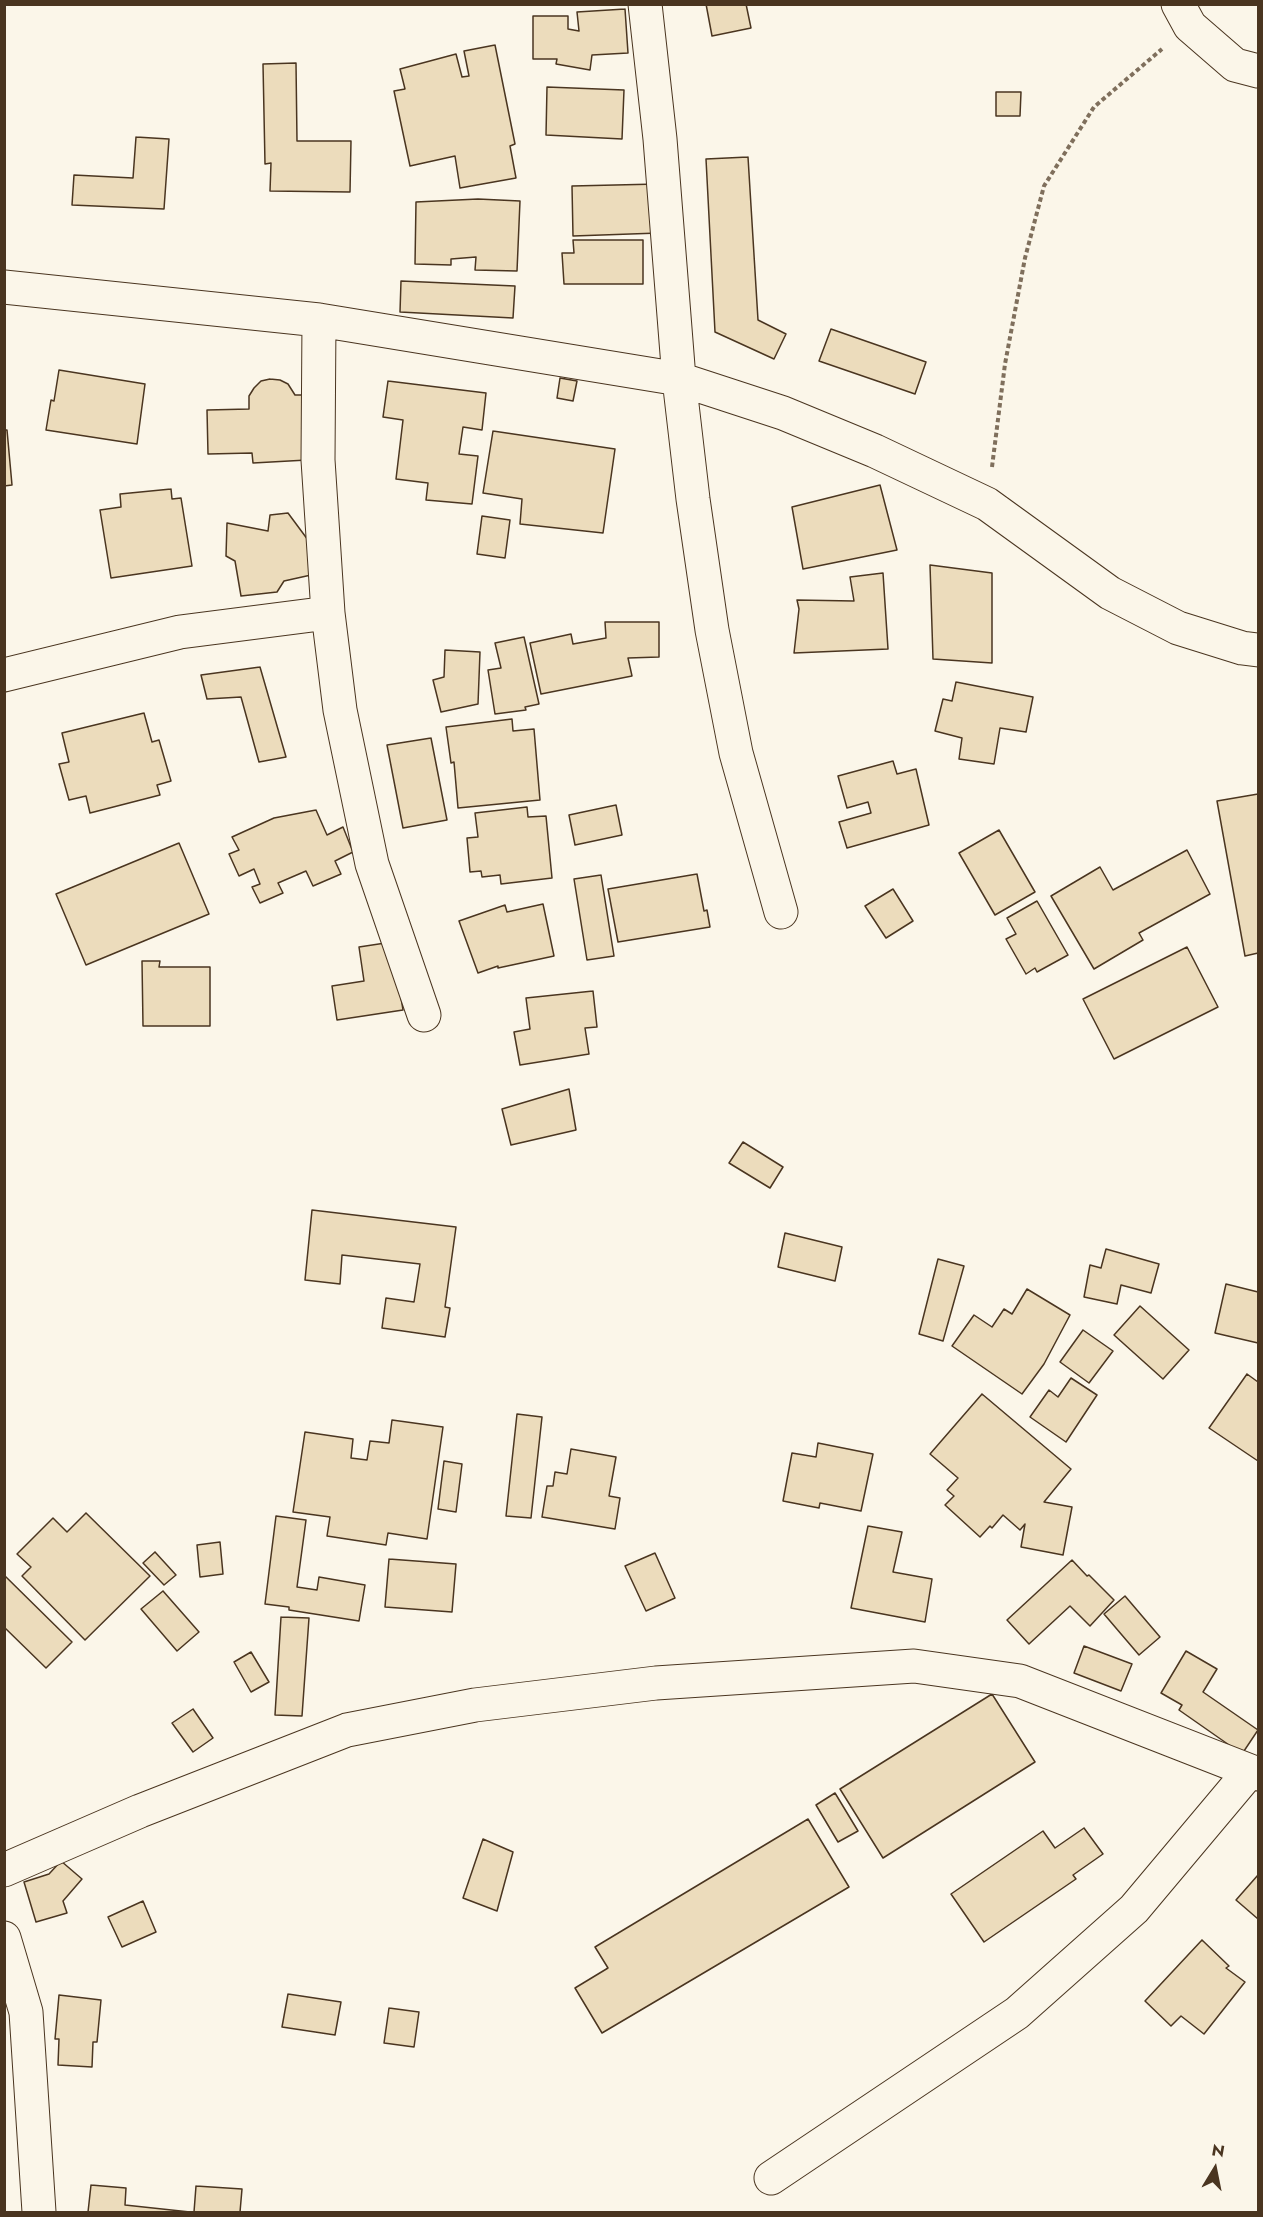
<!DOCTYPE html>
<style>
body{margin:0}
#map{position:relative;width:1263px;height:2217px;overflow:hidden;background:#fbf6e9;font-family:Jost,sans-serif}
canvas{display:block}
.frame{position:absolute;inset:0;border:6px solid #4a3520;pointer-events:none}
.north{position:absolute;left:1185px;top:2139px;width:60px;height:60px;-webkit-text-stroke:4px #fbf6e9;paint-order:stroke;rotate:10deg;font-size:16px;font-weight:700;line-height:24px;text-align:center;color:#4a3520}
.north::after{content:'';display:block;margin:auto;width:21px;height:27px;background:#4a3520;clip-path:polygon(50% 0,100% 100%,50% 72%,0 100%)}
</style>
<div id="map">
<canvas width="1263" height="2217"></canvas>
<div class="frame"></div>
<div class="north">N</div>
</div>
<script>
const ctx = document.querySelector('canvas').getContext('2d');
ctx.lineJoin = 'round';
function fill(path, color) {
  ctx.fillStyle = color;
  ctx.fill(path, 'evenodd');
}
function poly(rows) {
  const path = new Path2D();
  for (const r of rows) {
    path.moveTo(r[0], r[1]);
    for (let i = 2; i < r.length; i += 2) path.lineTo(r[i], r[i + 1]);
  }
  return path;
}
function stroke(path, color, width, dash) {
  ctx.strokeStyle = color;
  ctx.lineWidth = width;
  ctx.lineCap = dash ? 'butt' : 'round';
  ctx.setLineDash(dash || []);
  ctx.stroke(path);
}
const building = poly([
 [706,4,746,4,751,28,712,36,706,4],
 [625,9,628,53,592,55,590,70,556,64,557,59,533,59,533,16,568,16,568,29,579,31,577,12,625,9],
 [495,45,515,144,510,146,516,178,460,188,455,156,410,166,394,91,405,89,400,69,456,54,462,77,469,76,464,51,495,45],
 [296,63,297,141,351,141,350,192,270,191,271,163,265,164,263,64,296,63],
 [547,87,624,90,622,139,546,135,547,87],
 [996,92,1021,92,1020,116,996,116,996,92],
 [136,137,169,139,164,209,72,205,74,175,133,178,136,137],
 [748,157,758,320,786,334,774,359,715,332,706,159,748,157],
 [658,184,659,233,573,236,572,186,658,184],
 [478,199,520,201,517,271,475,270,476,257,451,259,451,265,415,264,416,202,478,199],
 [573,240,643,240,643,284,564,284,562,253,574,253,573,240],
 [401,281,515,286,513,318,400,312,401,281],
 [831,329,926,362,915,394,819,361,831,329],
 [59,370,145,384,137,444,46,430,51,400,54,401,59,370],
 [560,378,577,381,573,401,557,398,560,378],
 [270,379,280,380,288,384,295,395,305,395,307,460,253,463,252,453,208,454,207,410,249,409,249,396,254,388,261,381,270,379],
 [388,381,486,393,482,430,463,427,459,454,478,456,472,504,426,500,428,483,396,479,403,420,383,417,388,381],
 [4,430,7,430,12,485,4,486,4,430],
 [493,431,615,449,603,533,520,524,522,499,483,493,493,431],
 [880,485,897,550,803,569,792,507,880,485],
 [171,489,172,499,181,498,192,566,111,578,100,510,121,507,120,494,171,489],
 [288,513,308,540,311,575,284,581,277,592,241,596,235,561,226,556,227,523,268,531,270,515,288,513],
 [482,516,510,520,505,558,477,554,482,516],
 [930,565,992,573,992,663,933,659,930,565],
 [883,573,888,649,794,653,799,609,797,600,854,601,850,577,883,573],
 [605,622,659,622,659,657,628,658,632,676,541,694,530,643,571,634,573,644,606,638,605,622],
 [524,637,539,704,525,707,526,710,495,714,488,670,501,668,495,643,524,637],
 [445,650,480,652,478,704,441,712,433,680,444,677,445,650],
 [260,667,286,757,259,762,241,697,207,699,201,675,260,667],
 [956,682,1033,697,1026,732,1000,728,994,764,959,759,962,738,935,731,943,699,952,701,956,682],
 [144,713,152,742,159,740,171,781,157,785,160,795,90,813,86,796,69,800,59,764,69,762,62,733,144,713],
 [512,719,513,731,534,729,540,800,458,808,454,762,451,763,446,727,512,719],
 [431,738,447,820,403,828,387,745,431,738],
 [893,761,897,774,916,769,929,825,847,848,839,822,871,813,868,802,847,808,838,776,893,761],
 [1258,794,1258,953,1245,956,1217,801,1258,794],
 [616,805,622,835,575,845,569,815,616,805],
 [527,807,528,817,546,816,552,878,501,884,500,875,482,877,481,871,470,872,467,838,478,837,475,813,527,807],
 [316,810,327,835,343,827,353,852,335,861,341,874,313,886,306,871,278,883,283,893,260,903,252,887,260,884,254,869,239,876,229,854,239,850,232,837,274,818,316,810],
 [999,830,1035,892,995,915,959,853,999,830],
 [179,843,209,914,86,965,56,894,179,843],
 [1187,850,1210,894,1139,933,1143,940,1094,969,1051,896,1100,867,1113,890,1187,850],
 [697,874,704,911,707,910,710,927,618,942,608,889,697,874],
 [601,875,614,956,587,960,574,879,601,875],
 [893,889,913,921,886,938,865,906,893,889],
 [1037,901,1068,955,1037,972,1035,968,1026,974,1006,939,1016,934,1007,918,1037,901],
 [543,904,554,956,498,968,498,966,478,973,459,921,505,905,507,912,543,904],
 [392,942,403,1010,337,1020,332,986,364,981,359,947,392,942],
 [1187,947,1218,1007,1114,1059,1083,999,1187,947],
 [142,961,160,961,159,967,210,967,210,1026,143,1026,142,961],
 [593,991,597,1027,585,1028,589,1054,520,1065,514,1032,530,1029,526,998,593,991],
 [569,1089,576,1130,511,1145,502,1109,569,1089],
 [743,1142,783,1167,770,1188,729,1163,743,1142],
 [312,1210,456,1227,445,1307,450,1308,445,1337,382,1328,386,1298,414,1302,420,1264,342,1255,340,1284,305,1280,312,1210],
 [785,1233,842,1247,835,1281,778,1267,785,1233],
 [1106,1249,1159,1264,1151,1293,1121,1285,1117,1304,1084,1297,1090,1265,1101,1268,1106,1249],
 [938,1259,964,1266,943,1341,919,1334,938,1259],
 [1226,1284,1258,1292,1258,1343,1215,1333,1226,1284],
 [1027,1289,1070,1315,1044,1364,1022,1394,952,1346,974,1315,992,1327,1004,1309,1012,1314,1027,1289],
 [1140,1306,1189,1350,1163,1379,1114,1335,1140,1306],
 [1083,1330,1113,1351,1089,1383,1060,1362,1083,1330],
 [1247,1374,1258,1382,1258,1461,1209,1428,1247,1374],
 [1071,1378,1097,1395,1066,1442,1030,1417,1049,1390,1058,1397,1071,1378],
 [982,1394,1071,1469,1044,1502,1072,1507,1063,1555,1021,1547,1025,1524,1020,1530,1003,1515,992,1528,990,1526,980,1537,945,1505,954,1496,947,1490,958,1478,930,1454,982,1394],
 [517,1414,542,1417,531,1518,506,1516,517,1414],
 [392,1420,443,1427,427,1539,388,1533,386,1545,327,1536,330,1517,293,1512,305,1432,353,1439,351,1458,367,1460,370,1441,389,1443,392,1420],
 [818,1443,873,1454,861,1511,820,1503,819,1508,783,1501,792,1453,816,1457,818,1443],
 [571,1449,616,1457,609,1496,620,1498,615,1529,542,1517,547,1486,553,1486,555,1472,567,1474,571,1449],
 [444,1461,462,1464,456,1512,438,1509,444,1461],
 [86,1513,150,1576,85,1640,22,1576,31,1567,17,1554,53,1518,67,1532,86,1513],
 [276,1516,306,1520,297,1587,317,1590,319,1577,365,1585,359,1621,289,1610,289,1607,265,1604,276,1516],
 [868,1526,902,1532,893,1572,932,1579,925,1622,851,1608,868,1526],
 [220,1542,223,1574,200,1577,197,1545,220,1542],
 [155,1552,176,1575,164,1585,143,1563,155,1552],
 [655,1553,675,1598,646,1611,625,1566,655,1553],
 [389,1559,456,1564,452,1612,385,1607,389,1559],
 [1072,1560,1087,1576,1089,1575,1114,1600,1090,1626,1070,1606,1029,1644,1007,1620,1072,1560],
 [4,1575,72,1642,46,1668,4,1627,4,1575],
 [163,1591,199,1632,177,1651,141,1609,163,1591],
 [1125,1596,1160,1637,1139,1655,1104,1614,1125,1596],
 [281,1617,309,1618,302,1716,275,1715,281,1617],
 [1084,1646,1132,1664,1121,1691,1074,1673,1084,1646],
 [1186,1651,1217,1669,1203,1692,1258,1730,1242,1754,1179,1710,1182,1705,1161,1693,1186,1651],
 [251,1652,269,1682,251,1692,234,1662,251,1652],
 [992,1694,1035,1762,883,1858,840,1789,992,1694],
 [193,1709,213,1738,193,1752,172,1723,193,1709],
 [835,1793,858,1831,838,1842,816,1805,835,1793],
 [808,1819,849,1887,602,2033,575,1988,608,1968,595,1947,808,1819],
 [1084,1828,1103,1854,1073,1875,1076,1879,984,1942,951,1894,1043,1831,1055,1848,1084,1828],
 [483,1839,513,1852,497,1911,463,1898,483,1839],
 [61,1861,82,1879,63,1901,67,1913,36,1922,24,1882,49,1874,61,1861],
 [1258,1875,1258,1919,1236,1900,1258,1875],
 [143,1901,156,1932,122,1947,108,1917,143,1901],
 [1202,1940,1229,1966,1226,1968,1245,1982,1204,2034,1181,2016,1171,2026,1145,2001,1202,1940],
 [288,1994,341,2002,335,2035,282,2027,288,1994],
 [59,1995,101,2000,97,2042,93,2042,92,2067,58,2065,59,2039,55,2039,59,1995],
 [389,2008,419,2012,414,2047,384,2043,389,2008],
 [91,2185,126,2188,125,2205,190,2212,88,2212,91,2185],
 [196,2186,242,2189,240,2212,194,2212,196,2186]
]);
fill(building, '#ecdcbc');
stroke(building, '#4a3520', 1.5);
const minor = poly([
 [645,4,660,139,679,379,693,499,712,630,736,753,781,912],
 [1178,4,1190,26,1235,65,1258,71],
 [4,287,319,320,679,379,783,413,875,451,987,504,1110,593,1178,628,1242,648,1258,650],
 [319,320,318,460,328,613,340,710,372,864,424,1015],
 [4,675,180,632,328,613],
 [4,1870,140,1811,347,1730,475,1705,656,1683,914,1666,1020,1681,1258,1774],
 [4,1938,26,2012,39,2212],
 [771,2178,1017,2013,1134,1909,1249,1772]
]);
stroke(minor, '#4a3520', 35);
stroke(poly([
 [992,467,1005,364,1025,258,1044,186,1094,107,1162,49]
]), '#7f6f5c', 4, [4.5, 3]);
stroke(minor, '#fbf6e9', 33);
</script>
